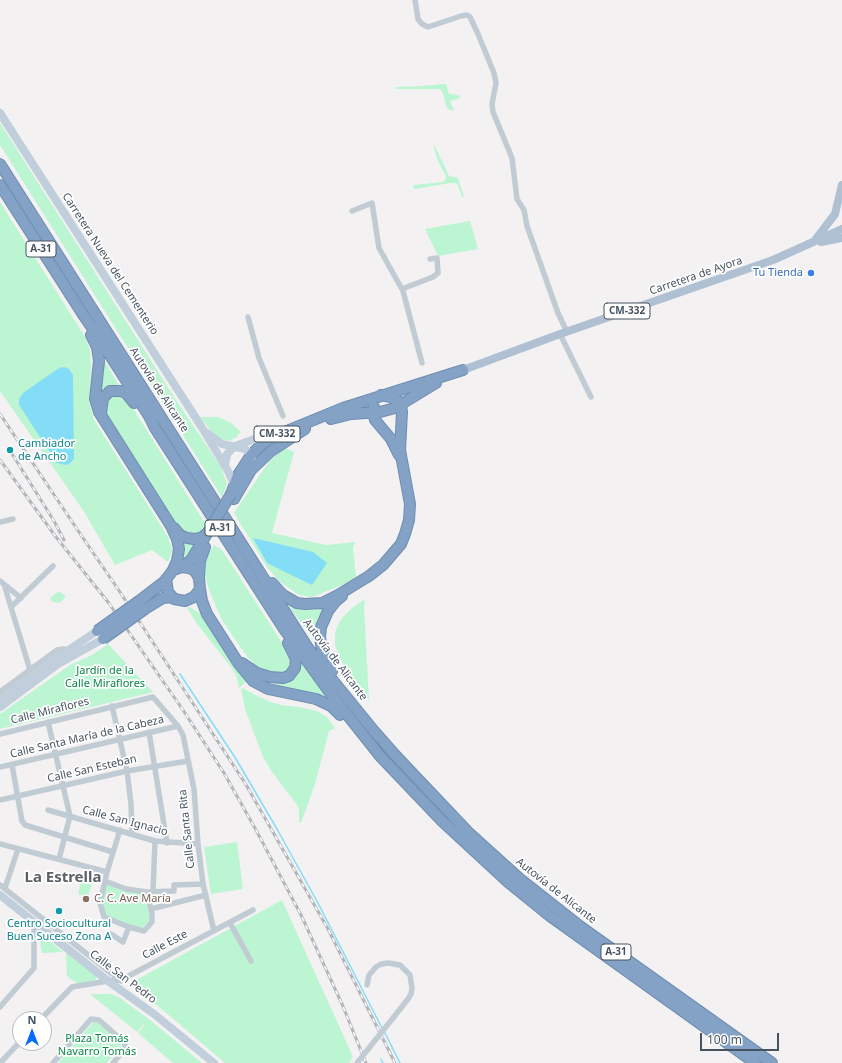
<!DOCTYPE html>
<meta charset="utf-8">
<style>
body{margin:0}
#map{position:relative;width:842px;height:1063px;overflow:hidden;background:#f3f1f1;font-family:"Noto Sans",sans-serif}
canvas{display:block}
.north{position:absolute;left:12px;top:1011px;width:40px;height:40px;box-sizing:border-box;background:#fff;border:1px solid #b5bbc0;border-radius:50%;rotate:0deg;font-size:11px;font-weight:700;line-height:16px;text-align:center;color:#465461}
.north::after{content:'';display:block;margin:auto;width:14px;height:18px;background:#046dfa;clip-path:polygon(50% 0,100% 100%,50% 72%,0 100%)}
.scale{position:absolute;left:700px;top:1033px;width:79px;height:18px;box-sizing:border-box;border:2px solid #465461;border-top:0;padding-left:5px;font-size:12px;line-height:14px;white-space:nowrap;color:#465461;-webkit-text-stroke:3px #fff;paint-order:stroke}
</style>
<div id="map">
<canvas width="842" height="1063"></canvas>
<div class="north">N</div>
<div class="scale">100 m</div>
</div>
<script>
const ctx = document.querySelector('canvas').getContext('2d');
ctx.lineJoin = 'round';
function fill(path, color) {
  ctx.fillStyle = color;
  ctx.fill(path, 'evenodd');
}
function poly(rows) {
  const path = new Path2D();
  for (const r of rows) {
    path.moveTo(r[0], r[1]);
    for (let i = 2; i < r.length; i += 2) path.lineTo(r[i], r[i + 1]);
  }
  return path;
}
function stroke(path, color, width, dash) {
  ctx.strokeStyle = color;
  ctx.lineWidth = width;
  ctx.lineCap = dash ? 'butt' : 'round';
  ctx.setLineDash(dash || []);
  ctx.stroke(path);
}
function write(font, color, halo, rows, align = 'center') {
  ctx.font = font + ' "Noto Sans",sans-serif';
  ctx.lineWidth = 3.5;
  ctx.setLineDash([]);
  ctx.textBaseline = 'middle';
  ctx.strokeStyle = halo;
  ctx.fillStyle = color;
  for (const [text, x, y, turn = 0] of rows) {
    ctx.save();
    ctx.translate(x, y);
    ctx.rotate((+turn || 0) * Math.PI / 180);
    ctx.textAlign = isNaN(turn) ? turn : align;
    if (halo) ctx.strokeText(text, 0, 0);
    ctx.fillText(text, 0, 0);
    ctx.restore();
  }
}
fill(poly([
 [444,84,446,84,449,94,459,95,460,98,450,101,454,110,449,110,446,106,443,93,440,89,397,89,396,87,423,86],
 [0,123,176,400,221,467,227,484,222,497,0,145],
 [434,144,449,176,458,178,464,197,462,197,458,185,455,183,450,183,415,189,413,187,414,185,424,184,443,182,445,180,446,176,438,161,434,148],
 [0,202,85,337,90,350,91,366,89,402,94,420,168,537,172,550,168,562,152,550,115,565,83,510,0,391],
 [470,221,478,249,438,256,425,229],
 [103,358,120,387,100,398,104,367],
 [114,395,122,396,129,402,206,525,201,531,196,535,191,535,179,530,158,498,107,417,106,410,108,399],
 [200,417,218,417,231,423,241,432,235,438,230,441,221,439,212,432],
 [285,448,294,452,272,533,326,545,355,542,353,548,356,577,342,585,312,597,299,595,279,581,267,567,234,513,266,466,274,457],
 [181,540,195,545,193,553,181,562],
 [214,545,222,550,288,652,290,661,289,669,281,674,267,671,257,666,248,658,222,620,211,595,206,580,205,567,208,555],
 [59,591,65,596,65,598,59,603,53,602,50,598],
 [365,599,364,607,369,701,345,667,339,656,335,645,335,635,337,627,342,618,352,608],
 [288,605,301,610,313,610,325,608,318,618,314,628,315,642],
 [190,607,201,614,248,680,239,688,236,675,231,667,198,625,187,608],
 [108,644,153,692,0,729,0,714,70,665,92,655],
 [300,661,328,700,282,688,271,681,279,682],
 [241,688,242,688,270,702,281,705,298,707,317,711,327,717,335,728,329,731,315,784,301,823,299,822,299,811,298,806,272,772,263,757,245,709],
 [237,842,243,889,211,894,204,847],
 [84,868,95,873,88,897,78,894],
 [105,881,145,892,150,920,141,929,104,915,101,901],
 [282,900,353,1057,349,1063,225,1063,164,1011,129,984],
 [44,936,63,952,42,953,40,941],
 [66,953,96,975,96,979,94,981,78,984,67,976],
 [90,994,111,994,120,998,150,1020,202,1063,173,1063,138,1033,145,1024,144,1024,137,1032],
 [93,1022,99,1023,122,1044,121,1047,107,1063,58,1063]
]), '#bbf5d2');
fill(poly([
 [64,367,69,369,73,375,74,459,69,464,65,465,57,463,19,405,19,399,23,393,59,368],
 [253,538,313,552,327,563,312,585,277,568,267,563]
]), '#83ddf6');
stroke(poly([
 [180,674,236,759,277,829,318,903,382,1028],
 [384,1031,400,1063],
 [381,1059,383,1063]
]), '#83ddf6', 1.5);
const highway = poly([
 [0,164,308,648,330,677,374,731,396,756,468,832,520,879,581,927,772,1063],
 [0,185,82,313,93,329,149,416,155,428,284,629,333,697,380,756,442,821,508,882,550,916,755,1063],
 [91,335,97,347,99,361,95,399,99,412,171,526,177,539,179,549,177,561,173,570],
 [374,407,374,416,375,420,391,439,399,455],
 [101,413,103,398,110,391,121,391,126,393,134,403],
 [331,419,351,414,380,412,395,408,436,383],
 [231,494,238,475,251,455,263,443,277,435,343,408,463,370],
 [234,499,251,470,271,451,305,429],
 [174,528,180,535,187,538,194,539,201,538,207,533],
 [199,578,200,561,205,547],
 [166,579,168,592,174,599,185,601,194,597,200,589,199,578,195,571,189,568,182,567],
 [272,583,283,595,297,603,305,604,322,603,338,595,369,576,383,565,401,544,405,534,409,520,410,504,400,450,402,412,401,406,398,401,391,397,381,395],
 [200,589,202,601,207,614,239,664,253,681,268,689,316,699,331,706,340,715],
 [139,601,165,581,173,570,182,567,191,560,208,532],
 [145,609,163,598,172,597],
 [242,663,257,673,270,677,283,678,289,676,295,668,296,659,288,643],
 [332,671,322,651,320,637,321,627,328,611,335,602,342,596]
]);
stroke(highway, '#6e8db1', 12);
stroke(poly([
 [415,0,418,19,422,24,428,27,461,16,467,15,470,17,478,34,494,73,496,83,492,104,493,112,512,158,517,199,524,210,527,226,558,313,567,332],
 [352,211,372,203,379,248,403,291,422,363],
 [402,289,433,277,438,273,437,258,430,259],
 [248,317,259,358,283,416],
 [560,334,591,397],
 [0,522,13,519],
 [0,581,21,598],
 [4,584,30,670],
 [11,607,53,566],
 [0,692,57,650,64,649,67,651],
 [112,706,127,771,131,804,132,834],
 [48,722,70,816,59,859],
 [149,732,167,843],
 [0,734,153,697,178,726,183,735,194,789,198,844,203,884,214,931],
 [12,765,22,821,25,825,113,852],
 [0,767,178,726],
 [0,800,127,771,188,761],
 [48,810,155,841,198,844],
 [120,830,107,872,100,903,104,917,129,927],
 [0,844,107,872],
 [105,881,126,889,147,892,174,891,174,885,203,884],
 [0,885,121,981],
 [5,888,18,849],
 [153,891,155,841],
 [151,909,206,895],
 [230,923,251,961],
 [111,934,123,942,129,927,144,931,152,922,152,914,147,892],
 [367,985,369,975,376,967,381,964,388,963,400,965,410,975,412,988,411,994,408,999,393,1018],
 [0,1007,34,968,34,922],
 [41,1019,72,987,108,981,121,980,253,910],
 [0,1063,20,1042],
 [53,1063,91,1019,99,1020,125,1043,125,1049,113,1063]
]), '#c0cbd4', 5.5);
stroke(poly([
 [0,113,201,426,228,471,234,484],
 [207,433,222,444,245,449,251,455,252,460],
 [225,466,227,454,235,446,280,430],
 [0,700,67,651,97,631],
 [0,707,58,664,103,639],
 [0,895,108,981,154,1014,214,1063]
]), '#c1cedb', 8);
stroke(poly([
 [816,239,835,214,842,185],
 [821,242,842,238],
 [463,370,560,334,773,260,842,229]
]), '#aec0d2', 8);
stroke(highway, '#83a2c5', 10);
const rail = poly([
 [0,414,85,541,120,592,245,783,328,929,395,1063],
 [9,449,54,521,64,540],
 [0,460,56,537,108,602,183,710,224,773,256,830,301,915,342,1004,366,1063]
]);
stroke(rail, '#b2b6bc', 3);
stroke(rail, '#fff', 1.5, [4.5]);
const highwayBridge = poly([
 [208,532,231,494],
 [97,631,139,601],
 [103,639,145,609]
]);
stroke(highwayBridge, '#6e8db1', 12, []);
stroke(poly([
 [357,1063,393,1018]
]), '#c0cbd4', 5.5);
stroke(highwayBridge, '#83a2c5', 10);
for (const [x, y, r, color] of [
 [811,273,4,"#3f7fe0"],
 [10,450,4,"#0f9aa8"],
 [86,899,4,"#8d6e63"],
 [59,911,4,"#0f9aa8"]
]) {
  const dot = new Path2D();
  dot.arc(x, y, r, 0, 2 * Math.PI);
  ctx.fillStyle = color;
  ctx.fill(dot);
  stroke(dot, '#fff', 1.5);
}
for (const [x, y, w] of [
 [41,249,30],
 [627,311,46],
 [277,434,46],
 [220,528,30],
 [616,952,30]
]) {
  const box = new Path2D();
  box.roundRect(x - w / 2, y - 8, w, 16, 3);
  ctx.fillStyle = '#fff';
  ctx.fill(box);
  stroke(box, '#465461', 1);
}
write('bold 10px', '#465461', null, [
 ["A-31",41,249],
 ["CM-332",627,311],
 ["CM-332",277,434],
 ["A-31",220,528],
 ["A-31",616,952]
]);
write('11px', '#465461', '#fff', [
 ["Carretera Nueva del Cementerio",110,264,57],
 ["Carretera de Ayora",696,276,-19],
 ["Autovía de Alicante",159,390,57],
 ["Autovía de Alicante",335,660,53],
 ["Calle Miraflores",50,711,-14],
 ["Calle Santa María de la Cabeza",87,737,-13],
 ["Calle San Esteban",92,769,-13],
 ["Calle San Ignacio",125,821,15],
 ["Calle Santa Rita",187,829,-96],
 ["Autovía de Alicante",556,891,38],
 ["Calle Este",165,945,-28],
 ["Calle San Pedro",123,977,37]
]);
write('11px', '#366cbe', '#fff', [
 ["Tu Tienda",803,273]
], 'right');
write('11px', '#0d838f', '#fff', [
 ["Cambiador",18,444],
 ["de Ancho",18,457],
 ["Centro Sociocultural",59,924,"center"],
 ["Buen Suceso Zona A",59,937,"center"]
], 'left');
write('11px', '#0c864b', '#fff', [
 ["Jardín de la",105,671],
 ["Calle Miraflores",105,684],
 ["Plaza Tomás",97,1039],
 ["Navarro Tomás",97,1052]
]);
write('11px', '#785e54', '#fff', [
 ["C. C. Ave María",94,899]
], 'left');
write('bold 15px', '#5c6167', '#fff', [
 ["La Estrella",63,878]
]);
</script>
